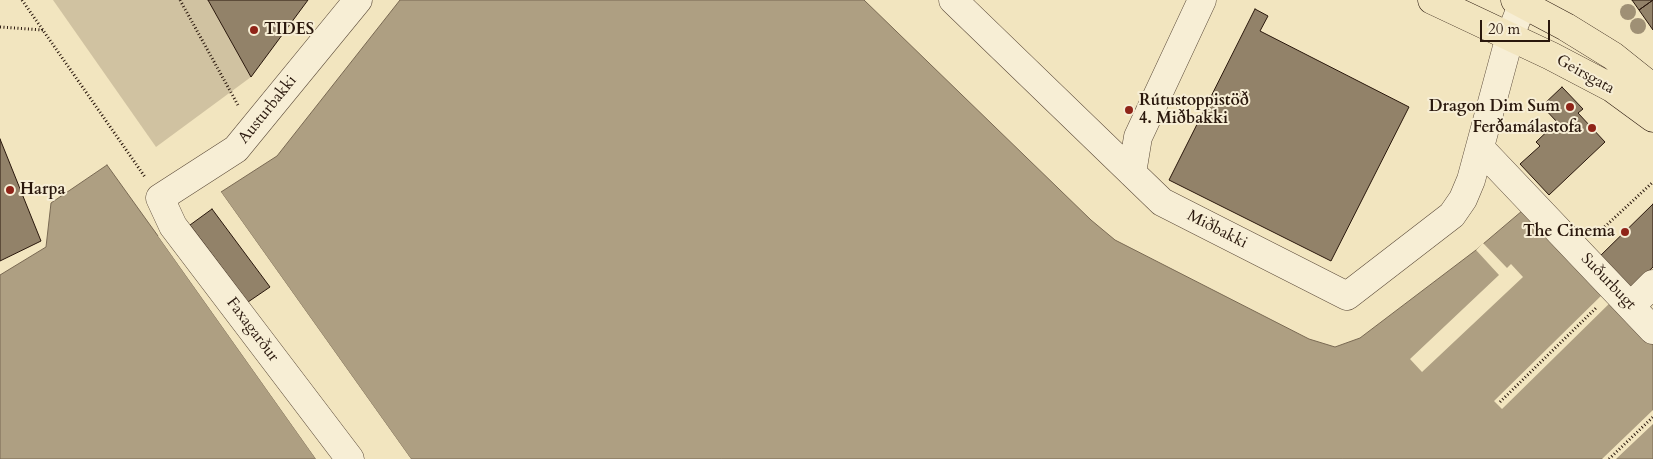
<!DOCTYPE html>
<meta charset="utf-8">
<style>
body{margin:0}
#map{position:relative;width:1653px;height:459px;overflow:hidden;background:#f2e5bf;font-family:Cardo,serif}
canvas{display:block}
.scale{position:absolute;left:1480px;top:20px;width:70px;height:22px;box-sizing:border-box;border:2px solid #29170c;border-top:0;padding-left:6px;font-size:15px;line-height:18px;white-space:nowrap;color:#29170c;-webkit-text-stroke:4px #f7eed5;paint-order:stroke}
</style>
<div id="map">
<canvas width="1653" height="459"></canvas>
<div class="scale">20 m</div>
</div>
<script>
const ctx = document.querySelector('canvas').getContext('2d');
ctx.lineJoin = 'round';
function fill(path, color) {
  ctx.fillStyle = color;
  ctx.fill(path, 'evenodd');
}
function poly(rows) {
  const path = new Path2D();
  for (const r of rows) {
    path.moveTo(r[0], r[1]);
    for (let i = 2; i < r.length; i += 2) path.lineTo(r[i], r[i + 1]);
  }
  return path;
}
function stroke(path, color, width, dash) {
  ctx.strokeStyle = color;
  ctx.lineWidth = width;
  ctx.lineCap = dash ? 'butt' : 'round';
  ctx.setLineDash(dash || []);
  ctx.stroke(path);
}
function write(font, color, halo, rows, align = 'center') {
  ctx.font = font + ' Cardo,serif';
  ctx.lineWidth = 4;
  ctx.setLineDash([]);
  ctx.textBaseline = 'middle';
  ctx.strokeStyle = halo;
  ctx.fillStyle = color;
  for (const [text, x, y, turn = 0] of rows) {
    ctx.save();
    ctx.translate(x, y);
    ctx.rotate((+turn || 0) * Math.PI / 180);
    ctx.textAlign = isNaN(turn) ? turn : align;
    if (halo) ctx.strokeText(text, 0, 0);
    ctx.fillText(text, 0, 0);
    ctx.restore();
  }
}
fill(poly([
 [53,0,208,0,251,77,156,147]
]), '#d0c2a1');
const water = poly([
 [400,0,864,0,1091,220,1115,240,1309,339,1335,347,1360,338,1476,250,1529,205,1653,338,1653,459,411,459,221,192,277,156,400,0],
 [107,165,158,236,316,459,0,459,0,275,46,247,51,203,107,165]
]);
fill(water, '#ae9f82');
stroke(water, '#796953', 1);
fill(poly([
 [221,192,411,459,407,459,219,193],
 [160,235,318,458,319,459,316,459,158,236],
 [1483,243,1507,268,1511,264,1523,277,1422,372,1410,359,1499,275,1476,250],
 [1608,289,1616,297,1502,409,1494,401],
 [1653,410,1653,424,1616,459,1602,459]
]), '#f2e5bf');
const building = poly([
 [208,0,308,0,251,77,208,0],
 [1632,0,1653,0,1639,10,1632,0],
 [1653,0,1653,30,1639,10,1653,0],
 [1255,9,1268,16,1260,31,1409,107,1331,261,1169,180,1255,9],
 [1562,87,1583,109,1578,113,1605,142,1549,195,1520,164,1540,146,1536,142,1557,122,1542,106,1562,87],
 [0,139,41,241,0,261,0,139],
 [1653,204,1653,267,1628,291,1597,259,1653,204],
 [212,209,270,287,248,302,190,225,212,209]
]);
fill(building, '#928269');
stroke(building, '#29170c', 1);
const minor = poly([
 [953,0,1162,202,1347,296,1452,215,1463,199,1471,180,1510,36,1524,0],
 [1480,148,1653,330],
 [1132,173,1138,137,1202,0],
 [1631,306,1653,284],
 [350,459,173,226,160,198,236,149,358,0]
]);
const major = poly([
 [1432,0,1551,56,1612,88,1653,118],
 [1515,0,1566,27,1613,56,1653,88]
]);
stroke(minor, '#5b4a39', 29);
stroke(major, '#29170c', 29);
stroke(poly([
 [22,0,145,177],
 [180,0,239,107],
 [0,27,43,30],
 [1597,234,1653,182],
 [1500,402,1596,308],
 [1609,459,1653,417]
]), '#29170c', 3, [1, 2.5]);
stroke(minor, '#f7eed5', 28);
stroke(major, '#f2e5bf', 28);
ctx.fillStyle = '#9f9075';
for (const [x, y] of [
 [1628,12],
 [1638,26]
]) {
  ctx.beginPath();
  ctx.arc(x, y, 8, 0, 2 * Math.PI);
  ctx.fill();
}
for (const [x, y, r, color] of [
 [254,30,5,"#8f2418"],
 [1570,107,5,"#8f2418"],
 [1129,110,5,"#8f2418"],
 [1592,128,5,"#8f2418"],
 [10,190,5,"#8f2418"],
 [1625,232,5,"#8f2418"]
]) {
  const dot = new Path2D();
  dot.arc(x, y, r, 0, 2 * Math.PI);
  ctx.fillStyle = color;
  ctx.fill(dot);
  stroke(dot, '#f7eed5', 2);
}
write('bold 16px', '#29170c', '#f7eed5', [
 ["TIDES",264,30],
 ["Rútustoppistöð",1139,101],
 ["4. Miðbakki",1139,119],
 ["Dragon Dim Sum",1560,107,"right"],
 ["Ferðamálastofa",1582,128,"right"],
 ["Harpa",20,190],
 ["The Cinema",1615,232,"right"]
], 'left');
write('16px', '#29170c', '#f7eed5', [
 ["Geirsgata",1585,75,29],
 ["Austurbakki",268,110,-51],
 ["Miðbakki",1217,230,27],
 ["Suðurbugt",1608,282,46],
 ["Faxagarður",252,330,53]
]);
</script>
